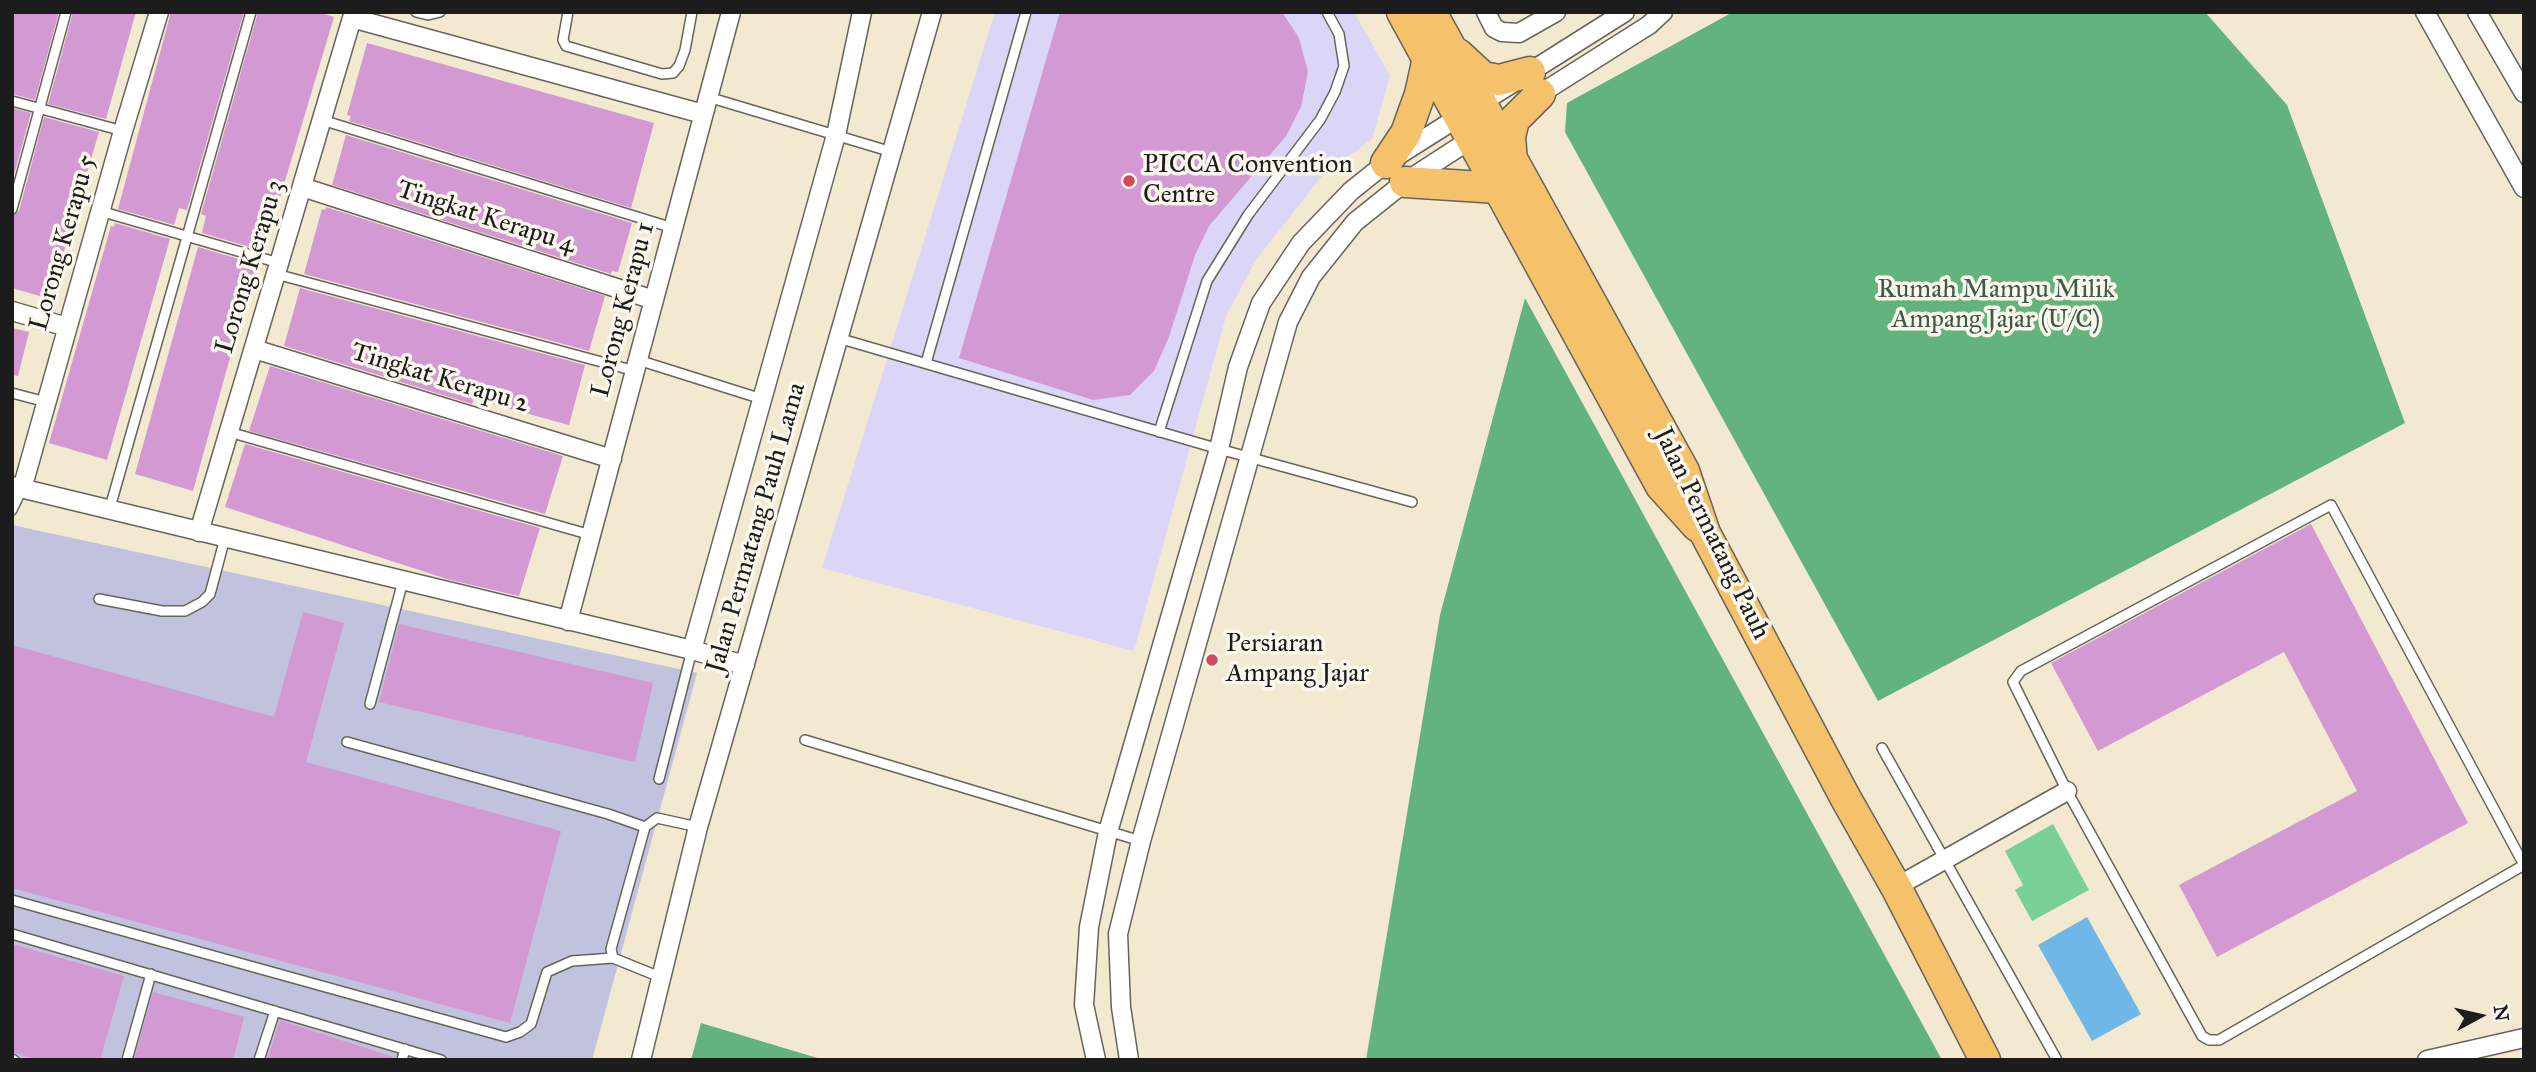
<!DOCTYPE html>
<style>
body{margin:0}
#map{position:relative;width:2536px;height:1072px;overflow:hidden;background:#f2e9d0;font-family:"IM FELL Great Primer",serif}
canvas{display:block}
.frame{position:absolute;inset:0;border:14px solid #1c1c1c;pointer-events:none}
.north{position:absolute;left:2445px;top:981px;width:70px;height:70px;-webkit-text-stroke:5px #fbf7ec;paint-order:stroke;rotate:82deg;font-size:19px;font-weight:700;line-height:28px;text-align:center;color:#1c1c1c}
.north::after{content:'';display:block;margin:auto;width:24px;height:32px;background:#1c1c1c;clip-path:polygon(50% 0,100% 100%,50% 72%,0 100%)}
</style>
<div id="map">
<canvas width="2536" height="1072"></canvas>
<div class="frame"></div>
<div class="north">N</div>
</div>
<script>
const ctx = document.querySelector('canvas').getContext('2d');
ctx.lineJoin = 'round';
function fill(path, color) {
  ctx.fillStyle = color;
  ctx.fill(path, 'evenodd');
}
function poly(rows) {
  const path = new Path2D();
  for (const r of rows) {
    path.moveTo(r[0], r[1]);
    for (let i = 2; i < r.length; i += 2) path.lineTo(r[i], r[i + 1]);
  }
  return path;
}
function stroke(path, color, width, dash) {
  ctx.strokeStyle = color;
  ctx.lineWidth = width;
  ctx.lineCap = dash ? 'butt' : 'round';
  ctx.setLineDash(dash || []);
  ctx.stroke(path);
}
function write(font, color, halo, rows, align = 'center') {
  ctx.font = font + ' "IM FELL Great Primer",serif';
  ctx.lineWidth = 7;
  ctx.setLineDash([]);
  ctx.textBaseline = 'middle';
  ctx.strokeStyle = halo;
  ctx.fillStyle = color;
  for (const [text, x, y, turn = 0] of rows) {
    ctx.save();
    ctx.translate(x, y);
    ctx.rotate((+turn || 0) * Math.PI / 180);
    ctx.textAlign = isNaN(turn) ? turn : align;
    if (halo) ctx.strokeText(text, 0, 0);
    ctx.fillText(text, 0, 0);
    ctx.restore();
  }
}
fill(poly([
 [995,12,1354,12,1390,76,1372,139,1321,177,1256,260,1226,316,1134,651,822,568]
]), '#dbd6f7');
fill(poly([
 [12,525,697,673,592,1060,12,1060]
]), '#c1c2dd');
fill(poly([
 [2053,824,2089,890,2032,921,2015,890,2023,885,2005,851]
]), '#7ad195');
fill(poly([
 [1733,12,2205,12,2287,105,2405,423,1878,701,1565,132,1567,103],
 [1525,298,1942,1060,1366,1060,1440,615],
 [701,1023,824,1060,691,1060]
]), '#63b37e');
fill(poly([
 [2087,917,2141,1014,2092,1041,2038,945]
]), '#6eb7e6');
fill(poly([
 [12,12,59,12,35,100,12,94],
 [73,12,136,12,106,119,48,104],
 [171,12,244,12,187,210,179,208,174,225,118,209],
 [258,12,319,12,334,17,265,248,260,247,260,250,202,233,206,216,201,214],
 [1060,12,1282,12,1299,38,1308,72,1301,107,1286,136,1209,226,1195,255,1169,337,1154,371,1130,395,1093,400,959,358],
 [367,43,654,123,631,208,349,121,351,116,347,115],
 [12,108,31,113,12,182],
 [44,117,99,132,50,299,12,288,12,216,19,211],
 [346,135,632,223,618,272,612,271,611,274,332,185],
 [326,207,605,296,589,351,304,274,322,209,325,210],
 [115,223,170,239,107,460,49,443,111,226,114,227],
 [198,247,256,264,193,491,135,474],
 [300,288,585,365,569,425,474,399,472,404,284,346],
 [12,328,29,332,18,376,12,375],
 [270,366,563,456,545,514,249,431],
 [245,444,540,528,519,596,450,580,225,507],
 [2311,524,2468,823,2217,957,2179,885,2357,791,2284,652,2098,751,2051,663],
 [303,612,344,623,306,762,561,831,510,1023,12,888,12,645,274,717],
 [399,624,653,683,635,762,379,702],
 [12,944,124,976,100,1060,37,1060,12,1052],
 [153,992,244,1017,233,1060,134,1060],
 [280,1020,393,1057,392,1060,267,1060]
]), '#d399d2');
const lane = poly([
 [416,12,428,15,440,12],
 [568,12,563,40,566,46,662,74,673,73,679,66,685,50,692,12],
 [708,97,892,152],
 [12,101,123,131],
 [322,120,673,228],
 [12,209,66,12],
 [100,211,279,263],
 [276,274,635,371],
 [838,338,1219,449,1412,502],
 [638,360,762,399],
 [926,363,1026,12],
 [12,393,46,402],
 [229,432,591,535],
 [1159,432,1207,281,1248,215,1320,120,1335,92,1344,66,1339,34,1327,12],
 [2331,505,2524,865,2219,1040,2209,1040,2202,1036,2067,791,2013,682,2021,671,2331,505],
 [12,510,22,489],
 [109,511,251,12],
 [99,599,162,611,185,611,202,602,210,594,225,538],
 [370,704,403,581],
 [805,740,1141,841],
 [347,742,608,814,645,827],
 [1882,748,2057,1060],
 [659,779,692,650],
 [12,900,506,1037,520,1032,531,1024,547,972,572,961,613,958],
 [12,934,441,1060],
 [660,977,613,958,611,949,645,827,657,818,698,827],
 [12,1059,14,1060],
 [127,1060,151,974],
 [259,1060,275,1011],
 [402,1060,405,1049]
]);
const street = poly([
 [1486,12,1494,28,1502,32,1519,33,1556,12],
 [2425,12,2524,188],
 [2477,12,2524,93],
 [1532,99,1649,25,1663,12],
 [302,187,654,300],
 [12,311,67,327],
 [254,349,612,459],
 [12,486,692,650,745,665],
 [22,489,123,131,159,12],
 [199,532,352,18,703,114],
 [568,621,731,12],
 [692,650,836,135,862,12],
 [1896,887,2067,791],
 [641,1060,698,827,932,12],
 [1096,1060,1084,1005,1089,927,1108,832,1219,449,1238,367,1261,303,1301,243,1351,191,1386,163,1625,12],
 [1129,1060,1121,1007,1118,934,1141,841,1288,322,1311,277,1355,222,1405,182,1479,134],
 [2427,1060,2524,1038]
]);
const primary = poly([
 [1402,12,1661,486,1697,526],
 [1431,12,1684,471,1705,533,1845,797,1896,887,1985,1060],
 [1458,54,1483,77,1499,80,1530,72],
 [1512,161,1510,137,1514,120,1540,94],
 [1386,163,1406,133,1420,94,1428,58],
 [1405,182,1498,188]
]);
stroke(lane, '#67645b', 12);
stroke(street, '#67645b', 21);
stroke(primary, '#67645b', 33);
stroke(lane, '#fff', 9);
stroke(street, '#fff', 18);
stroke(primary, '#f5c16b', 30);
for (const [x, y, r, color] of [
 [1129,181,7,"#d1495b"],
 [1212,660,7,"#d1495b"]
]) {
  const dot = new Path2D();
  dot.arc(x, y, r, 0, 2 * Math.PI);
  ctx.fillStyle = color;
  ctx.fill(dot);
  stroke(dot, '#fbf7ec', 2.5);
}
write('26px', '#1c1c1c', '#fbf7ec', [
 ["PICCA Convention",1143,166],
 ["Centre",1143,196],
 ["Persiaran",1226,645],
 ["Ampang Jajar",1226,675]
], 'left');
write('26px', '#1c1c1c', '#fbf7ec', [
 ["Tingkat Kerapu 4",486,218,18],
 ["Lorong Kerapu 5",64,243,-74],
 ["Lorong Kerapu 3",251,267,-73],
 ["Lorong Kerapu 1",624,310,-75],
 ["Tingkat Kerapu 2",440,379,17],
 ["Jalan Permatang Pauh Lama",757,528,-74],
 ["Jalan Permatang Pauh",1711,534,64]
]);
write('26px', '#3d5b46', '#fbf7ec', [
 ["Rumah Mampu Milik",1996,291],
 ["Ampang Jajar (U/C)",1996,321]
]);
</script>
